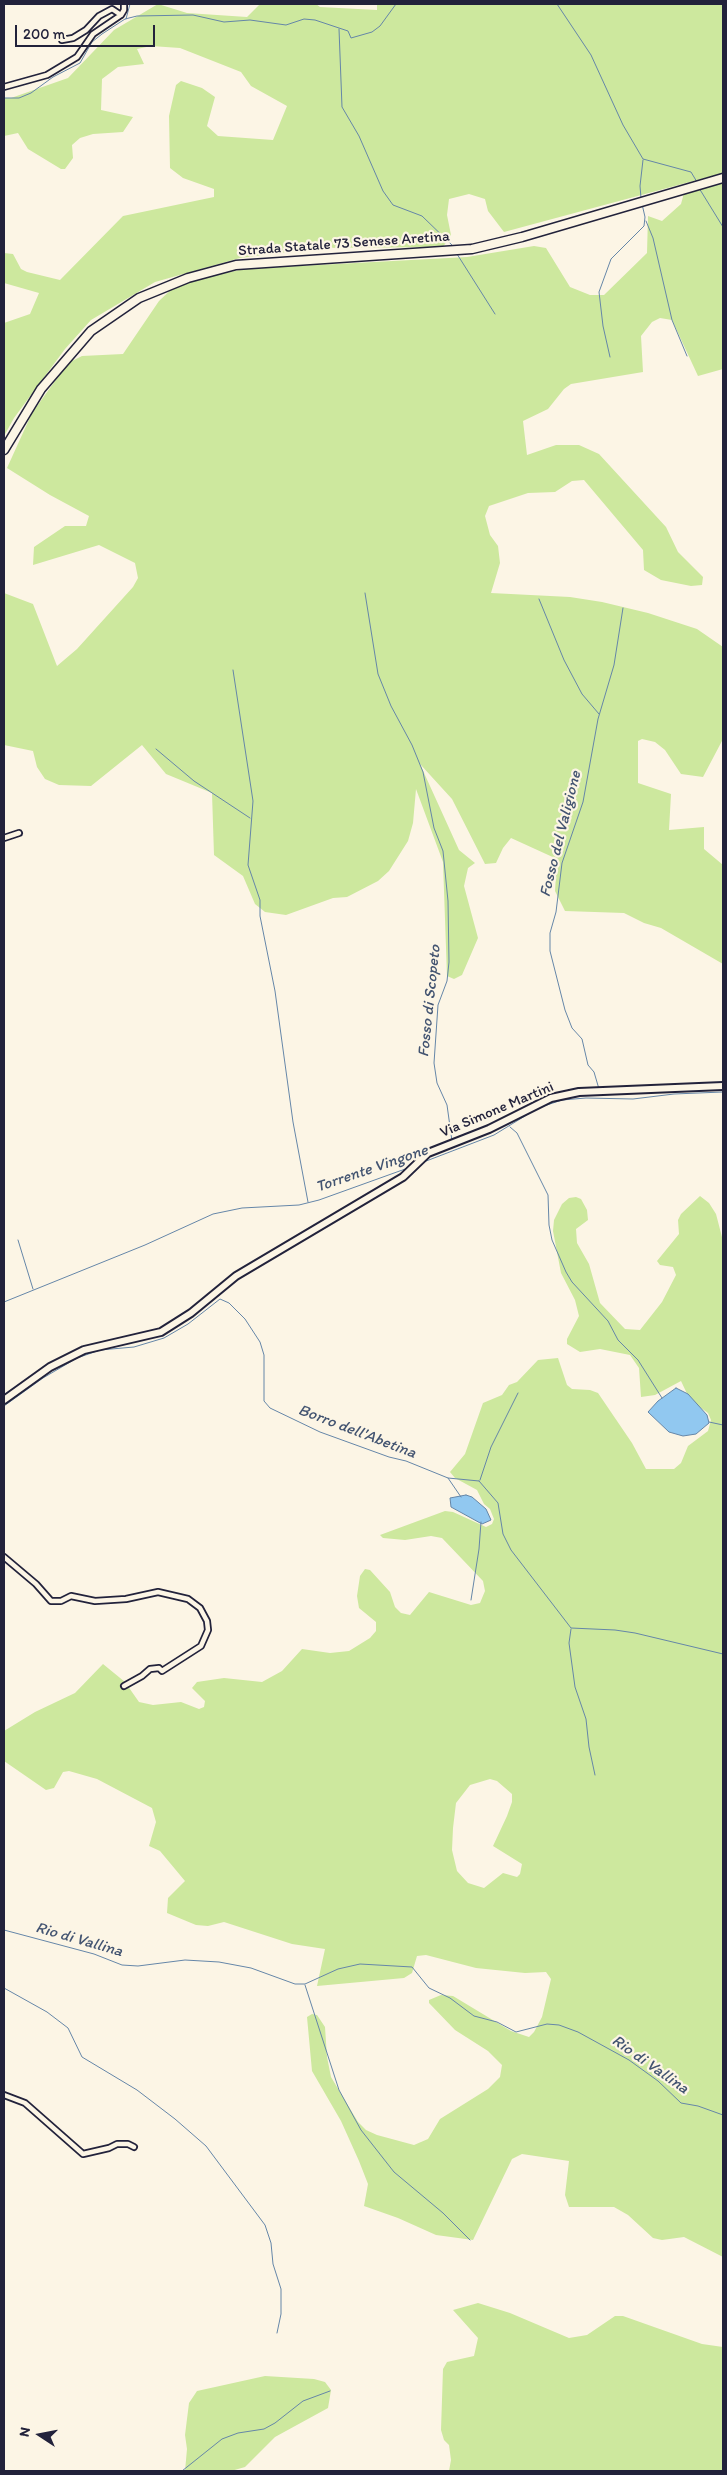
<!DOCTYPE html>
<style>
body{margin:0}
#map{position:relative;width:727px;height:2475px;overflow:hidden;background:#fcf5e5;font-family:Itim,sans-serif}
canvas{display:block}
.frame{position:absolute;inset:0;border:5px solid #22223b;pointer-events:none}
.north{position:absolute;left:15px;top:2410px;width:50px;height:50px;-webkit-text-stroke:4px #fcf5e5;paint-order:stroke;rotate:281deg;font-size:14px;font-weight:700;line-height:20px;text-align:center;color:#22223b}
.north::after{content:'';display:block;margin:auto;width:18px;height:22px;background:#22223b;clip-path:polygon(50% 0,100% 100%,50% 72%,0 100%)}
.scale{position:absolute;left:15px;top:25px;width:140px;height:22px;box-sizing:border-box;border:2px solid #22223b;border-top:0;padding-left:6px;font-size:15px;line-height:18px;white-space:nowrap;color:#22223b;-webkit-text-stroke:4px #fcf5e5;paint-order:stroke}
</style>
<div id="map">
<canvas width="727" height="2475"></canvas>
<div class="frame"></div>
<div class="north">N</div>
<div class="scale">200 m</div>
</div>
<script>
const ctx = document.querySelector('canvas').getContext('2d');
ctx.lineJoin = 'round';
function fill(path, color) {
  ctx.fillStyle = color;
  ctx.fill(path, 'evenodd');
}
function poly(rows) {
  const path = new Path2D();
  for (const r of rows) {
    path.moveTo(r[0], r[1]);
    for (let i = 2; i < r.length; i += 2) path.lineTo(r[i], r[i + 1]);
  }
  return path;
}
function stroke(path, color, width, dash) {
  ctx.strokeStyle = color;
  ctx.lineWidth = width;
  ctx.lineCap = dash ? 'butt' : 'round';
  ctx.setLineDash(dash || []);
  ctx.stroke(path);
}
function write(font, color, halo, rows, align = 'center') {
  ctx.font = font + ' Itim,sans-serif';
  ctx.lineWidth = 4.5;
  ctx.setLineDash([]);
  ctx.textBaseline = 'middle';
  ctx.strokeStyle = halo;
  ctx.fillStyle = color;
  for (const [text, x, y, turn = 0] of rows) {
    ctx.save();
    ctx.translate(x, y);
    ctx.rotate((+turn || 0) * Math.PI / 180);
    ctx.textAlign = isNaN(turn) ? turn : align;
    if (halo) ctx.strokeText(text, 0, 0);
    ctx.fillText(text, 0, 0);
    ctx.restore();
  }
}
fill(poly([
 [158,4,187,13,247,17,260,4,316,4,320,7,377,10,377,4,723,4,723,173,504,232,488,211,485,199,469,194,449,199,447,215,451,235,443,247,319,248,240,258,155,282,91,320,65,349,14,418,4,436,4,323,30,314,39,293,4,283,4,253,13,254,21,269,27,272,60,280,123,216,214,197,214,189,183,178,170,168,169,116,176,85,181,81,202,88,215,97,207,126,218,136,273,140,287,106,251,86,241,72,180,48,151,46,137,49,144,64,118,67,102,79,101,110,133,117,123,132,93,134,80,138,72,145,73,158,65,169,61,169,28,149,18,133,4,136,4,98,11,98,68,78,114,30],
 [723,181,723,369,698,376,672,320,660,318,652,322,641,336,643,372,571,384,564,389,548,409,523,421,527,455,556,445,579,445,599,454,666,527,678,552,703,577,702,585,691,586,661,580,644,570,643,550,584,480,572,481,555,492,528,493,489,506,485,516,490,535,498,546,500,563,491,593,570,597,602,602,648,613,697,629,723,647,723,739,703,777,681,774,665,750,655,742,642,739,638,741,638,783,671,794,669,830,704,827,704,849,723,865,723,964,661,928,644,923,624,913,565,911,555,891,557,859,511,838,503,848,496,863,485,864,452,799,420,764,459,850,475,863,468,868,464,886,478,938,462,975,454,979,447,976,443,862,416,789,413,823,408,841,389,871,378,881,347,897,333,898,286,915,265,912,255,904,243,876,214,855,212,793,166,774,142,745,91,786,59,785,45,779,37,767,33,751,4,745,4,593,33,604,57,666,77,649,133,587,138,578,135,563,99,545,33,565,34,547,65,526,86,526,89,516,50,495,7,468,32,413,68,363,82,356,123,354,159,301,177,284,244,269,467,257,534,246,546,248,570,287,590,295,604,295,647,253,648,216,662,221,681,204,684,193],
 [700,1196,709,1203,716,1214,723,1241,723,2257,684,2237,662,2240,653,2238,628,2215,614,2207,569,2207,565,2195,569,2161,522,2154,512,2159,473,2240,436,2235,398,2218,364,2206,368,2184,359,2161,341,2121,312,2071,307,2017,312,2014,317,2015,325,2027,327,2057,331,2077,358,2122,366,2130,377,2135,414,2145,428,2139,440,2119,488,2089,500,2077,502,2065,488,2051,455,2030,429,2003,429,2000,441,1995,453,1996,511,2031,529,2037,534,2032,542,2017,551,1979,546,1972,525,1973,476,1968,426,1955,417,1956,412,1973,404,1978,317,1986,325,1949,292,1944,224,1922,208,1926,196,1925,167,1913,168,1898,185,1881,160,1851,149,1846,156,1822,152,1808,97,1779,69,1771,63,1772,54,1788,46,1790,4,1761,4,1731,35,1712,75,1693,103,1664,125,1682,139,1702,153,1705,181,1702,199,1709,204,1707,205,1701,192,1688,197,1682,224,1678,262,1682,282,1671,302,1649,330,1653,349,1651,370,1638,376,1631,376,1622,359,1608,357,1596,360,1576,365,1569,370,1570,390,1592,395,1607,401,1613,410,1615,429,1592,471,1605,480,1603,485,1591,483,1581,442,1538,431,1536,405,1540,383,1538,380,1535,445,1511,453,1512,486,1527,492,1524,494,1519,490,1509,484,1504,477,1490,455,1478,450,1472,465,1454,483,1403,502,1395,509,1385,517,1382,538,1360,558,1358,567,1385,572,1389,590,1390,598,1393,632,1443,646,1469,674,1469,681,1463,688,1446,708,1431,711,1420,708,1413,690,1400,681,1381,655,1395,641,1397,639,1368,630,1355,600,1349,580,1352,567,1344,567,1339,579,1316,575,1300,561,1273,553,1231,554,1220,562,1204,569,1198,576,1197,581,1199,587,1210,588,1220,576,1229,577,1243,589,1264,600,1303,625,1329,640,1330,662,1302,676,1275,673,1267,660,1265,657,1261,679,1234,678,1220,681,1214],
 [490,1779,497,1781,512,1794,512,1802,507,1816,493,1846,522,1864,520,1874,517,1877,503,1873,484,1888,468,1883,457,1871,452,1850,453,1828,456,1803,470,1785],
 [478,2303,510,2313,569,2338,587,2335,615,2316,623,2316,702,2344,723,2347,723,2471,449,2471,451,2460,449,2445,444,2440,441,2430,443,2369,447,2362,474,2356,478,2338,453,2310],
 [265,2376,314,2379,325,2382,331,2390,328,2408,275,2437,245,2467,231,2471,185,2471,187,2449,185,2435,189,2403,197,2391]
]), '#cde89e');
const water = poly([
 [676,1388,688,1394,707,1415,709,1423,696,1434,683,1436,669,1432,648,1412,658,1401,676,1388],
 [466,1495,472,1497,486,1509,491,1520,482,1524,451,1507,450,1498,466,1495]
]);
fill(water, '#91c8f0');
stroke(water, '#6586a8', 1);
stroke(poly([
 [557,4,591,55,623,125,643,159,691,172,697,182],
 [126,19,130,4],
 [339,29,342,107,359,136,383,191,393,205,422,216,453,246],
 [4,98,19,98,31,93,53,77,80,63,92,42,102,34,125,19,137,16,193,15,224,22,250,20,286,25,304,19,315,20,348,31,351,38,372,32,380,26,396,4],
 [699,188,723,227],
 [641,198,640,186,643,160],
 [646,221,653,238,672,320,687,356],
 [457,254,495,314],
 [610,357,603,326,599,292,611,259,644,226,645,217,642,204],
 [365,593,378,674,391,706,412,745,423,772,434,828,443,851,448,901,449,962,447,981,438,1005,434,1063,437,1083,447,1105,452,1141],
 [539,599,564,660,582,694,599,714],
 [233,670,253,801,248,865,260,900,260,916,275,991,293,1122,308,1202],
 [156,749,194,781,250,818],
 [599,1089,594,1072,588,1065,582,1039,572,1028,565,1010,550,951,550,933,556,912,562,863,583,802,598,719,614,665,623,608],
 [510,1127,517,1133,548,1195,549,1225,552,1240,566,1272,572,1282,608,1321,618,1340,638,1360,662,1398],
 [421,1163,494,1135,538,1108,562,1100,586,1098,633,1099,674,1094,723,1092],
 [18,1240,33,1289],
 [4,1302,145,1245,213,1214,242,1208,299,1205,319,1200,408,1168],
 [4,1406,43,1378,77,1358,100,1350,134,1347,164,1338,188,1324,220,1299,229,1303,245,1319,260,1342,264,1355,264,1401,270,1408,320,1432,389,1457,406,1461,448,1478,479,1481],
 [709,1422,723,1425],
 [448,1478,461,1497],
 [480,1480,491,1447,518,1393],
 [479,1481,498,1503,503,1534,511,1550,571,1628,615,1630,635,1633,723,1654],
 [471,1600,479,1549,481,1522],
 [571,1629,569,1643,575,1687,586,1719,589,1747,595,1775],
 [4,1930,94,1954,122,1965,138,1966,185,1960,219,1962,251,1968,295,1984,305,1984,338,1969,360,1964,412,1967,429,1988,450,1998,474,2016,497,2022,516,2032,547,2024,559,2025,578,2032,629,2060,658,2081,681,2103,698,2106,723,2115],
 [305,1985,339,2090,361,2130,394,2172,443,2213,470,2240],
 [4,1988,47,2012,68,2028,82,2057,137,2090,175,2119,206,2146,265,2225,271,2243,273,2264,281,2289,281,2314,277,2333],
 [182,2471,222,2439,238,2433,264,2429,275,2423,303,2401,330,2391]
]), '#6586a8', 1);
const street = poly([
 [62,40,73,38,86,30,99,16,112,9,121,15],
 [4,87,47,75,77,57,93,34,121,15,124,10,124,4],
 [4,838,19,833],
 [4,1557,36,1584,51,1601,61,1601,71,1596,95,1601,126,1599,158,1592,188,1599,200,1608,207,1621,208,1630,201,1646,162,1671,159,1668,150,1669,142,1676,124,1686],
 [4,2095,25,2103,83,2154,109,2148,117,2144,128,2144,134,2147]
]);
const secondary = poly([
 [4,1400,50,1367,84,1350,161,1332,191,1313,236,1276,403,1177,428,1153,489,1129,551,1098,579,1092,723,1086]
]);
const primary = poly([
 [4,450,41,389,91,331,139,298,188,278,236,265,472,249,522,237,723,178]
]);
stroke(street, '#22223b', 8);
stroke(secondary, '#22223b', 10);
stroke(primary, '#22223b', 11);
stroke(street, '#fcf5e5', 4.5);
stroke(secondary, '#fcf5e5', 6);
stroke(primary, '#fcf5e5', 8);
write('15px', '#22223b', '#fcf5e5', [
 ["Strada Statale 73 Senese Aretina",344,244,-4],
 ["Via Simone Martini",497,1110,-23]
]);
write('italic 16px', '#435471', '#fcf5e5', [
 ["Fosso del Valigione",561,834,-76],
 ["Fosso di Scopeto",430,1001,-84],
 ["Torrente Vingone",372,1169,-19],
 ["Borro dell'Abetina",357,1432,21],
 ["Rio di Vallina",79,1940,16],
 ["Rio di Vallina",650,2065,35]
]);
</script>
